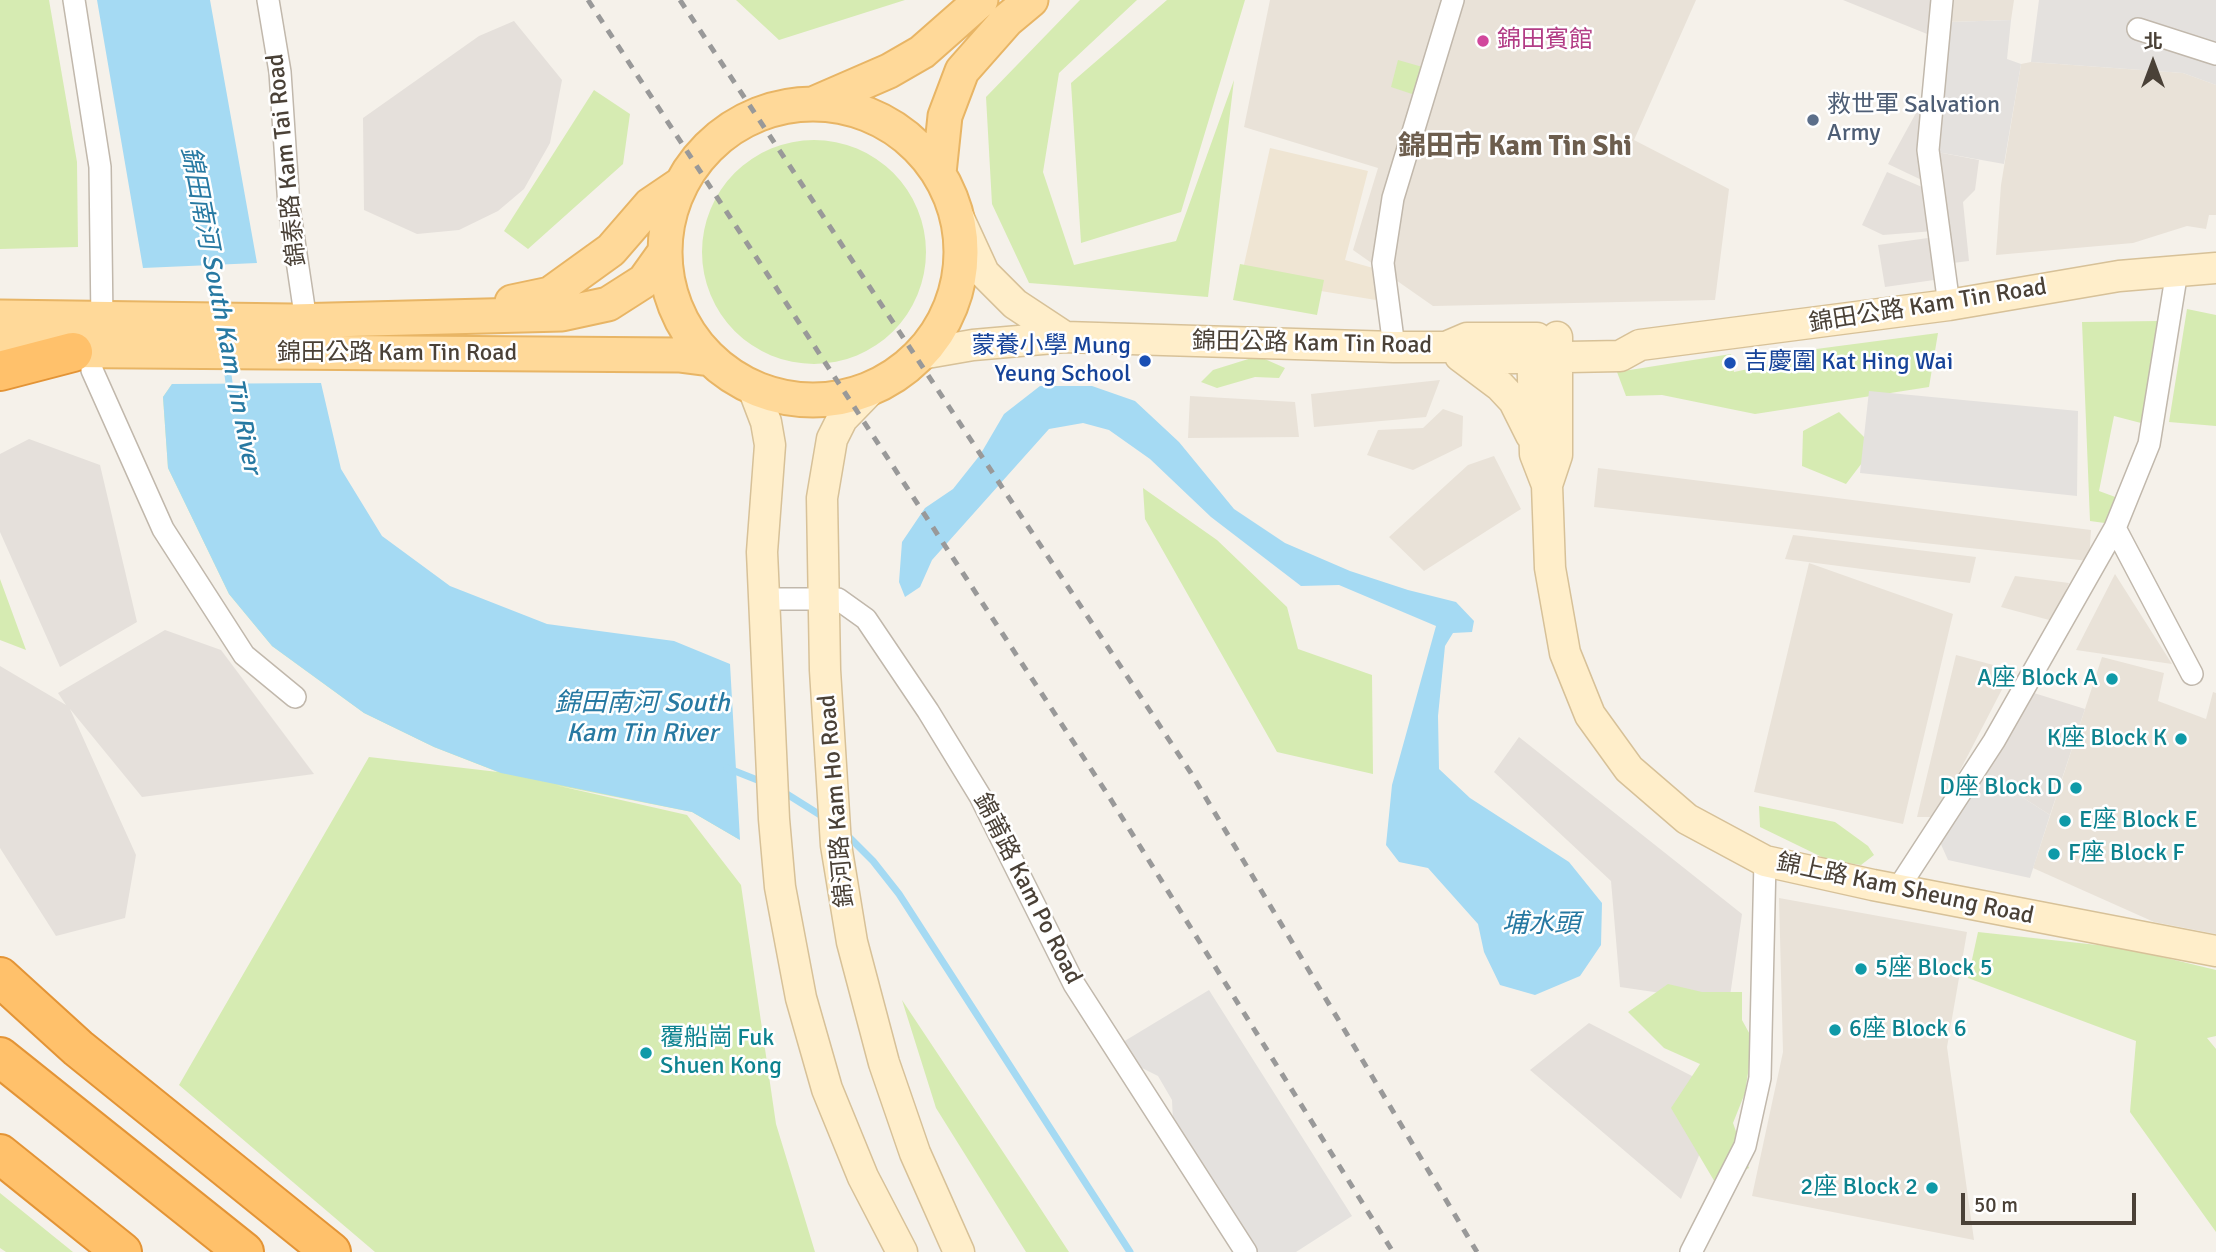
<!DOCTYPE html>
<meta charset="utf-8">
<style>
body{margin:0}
#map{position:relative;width:2216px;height:1252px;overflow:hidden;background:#f5f1ea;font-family:Signika,"Noto Sans TC",sans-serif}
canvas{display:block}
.north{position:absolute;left:2118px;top:28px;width:70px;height:70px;-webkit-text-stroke:5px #fff;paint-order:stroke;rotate:0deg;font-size:19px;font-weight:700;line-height:28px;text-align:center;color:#4a4137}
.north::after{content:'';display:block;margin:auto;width:24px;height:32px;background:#4a4137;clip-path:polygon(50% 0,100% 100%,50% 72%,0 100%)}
.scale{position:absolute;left:1961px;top:1193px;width:175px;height:32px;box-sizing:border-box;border:4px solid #4a4137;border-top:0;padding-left:9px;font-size:21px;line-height:24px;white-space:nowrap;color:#4a4137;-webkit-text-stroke:5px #fff;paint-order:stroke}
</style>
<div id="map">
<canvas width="2216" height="1252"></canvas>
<div class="north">北</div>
<div class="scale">50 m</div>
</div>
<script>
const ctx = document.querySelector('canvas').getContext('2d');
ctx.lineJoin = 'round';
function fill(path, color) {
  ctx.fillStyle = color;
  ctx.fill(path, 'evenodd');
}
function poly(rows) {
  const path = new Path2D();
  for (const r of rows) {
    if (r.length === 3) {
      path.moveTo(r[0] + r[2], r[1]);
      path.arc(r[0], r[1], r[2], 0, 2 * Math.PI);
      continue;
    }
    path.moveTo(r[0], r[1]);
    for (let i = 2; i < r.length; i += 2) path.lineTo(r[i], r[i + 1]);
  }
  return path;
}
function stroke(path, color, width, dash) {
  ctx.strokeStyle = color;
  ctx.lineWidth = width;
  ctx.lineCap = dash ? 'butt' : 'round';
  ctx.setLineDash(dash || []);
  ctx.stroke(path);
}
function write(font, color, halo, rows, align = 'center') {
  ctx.font = font + ' Signika,"Noto Sans TC",sans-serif';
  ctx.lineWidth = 5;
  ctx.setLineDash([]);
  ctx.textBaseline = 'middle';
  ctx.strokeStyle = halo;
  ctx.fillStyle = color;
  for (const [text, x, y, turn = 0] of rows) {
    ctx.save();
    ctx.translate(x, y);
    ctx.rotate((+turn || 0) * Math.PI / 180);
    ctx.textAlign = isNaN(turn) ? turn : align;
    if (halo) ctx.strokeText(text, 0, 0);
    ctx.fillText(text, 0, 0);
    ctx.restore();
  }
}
fill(poly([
 [1270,0,1696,0,1634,140,1729,189,1715,300,1433,306,1353,250,1378,168,1244,127],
 [1950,0,2014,0,2011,20,1950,22],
 [2031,62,2183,73,2216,85,2216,215,2209,215,2206,229,2187,226,2133,243,1996,255,2001,185,2021,64],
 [1440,380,1426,417,1314,427,1311,394],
 [1190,396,1295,402,1299,437,1188,438],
 [1443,409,1463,416,1462,446,1413,470,1367,455,1378,430,1423,428],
 [1494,456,1521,509,1424,571,1389,537,1468,465],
 [1598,468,2091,530,2089,561,1594,507],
 [1793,535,1976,557,1970,583,1785,559],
 [1809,563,1953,614,1903,824,1754,792],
 [2115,574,2172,664,2076,650],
 [2015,576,2069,583,2053,621,2001,607],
 [1956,655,2012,670,1936,817,1917,817],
 [2102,657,2164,673,2158,701,2206,719,2213,692,2216,693,2216,934,2154,922,2033,868],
 [1779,898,1967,932,1947,1047,1974,1240,1752,1196,1783,1052]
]), '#e9e2d8');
fill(poly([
 [1843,0,1934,0,1932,36],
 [514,21,562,80,550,143,524,189,498,211,459,230,417,234,364,210,363,118,479,36],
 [1933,82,1928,183,1888,164],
 [1937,152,1979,160,1975,190,1963,202,1969,261,1953,263],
 [1887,172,1929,190,1934,231,1883,235,1862,225],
 [1935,237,1941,279,1885,287,1878,245],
 [29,439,100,465,137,622,60,667,0,532,0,454],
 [165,630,221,650,314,774,142,797,70,709,136,855,125,918,56,936,0,848,0,666,66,705,58,693],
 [2034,693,2085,709,2050,815,1983,772],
 [1519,737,1742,914,1729,1003,1620,987,1611,881,1494,772],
 [1589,1023,1725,1093,1681,1199,1530,1070]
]), '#e5e0db');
fill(poly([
 [1270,148,1368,171,1345,260,1380,270,1376,300,1241,278]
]), '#efe5d3');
fill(poly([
 [0,0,49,0,77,162,78,247,0,249],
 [736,0,905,0,779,40],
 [1080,0,1137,0,1059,73,1043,172,1074,265,1176,241,1234,80,1208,297,1029,283,992,204,986,97],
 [1167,0,1245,0,1181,212,1081,243,1071,83],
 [1398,60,1426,68,1418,96,1391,87],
 [594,90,630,114,623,164,528,249,504,231],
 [814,252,112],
 [1240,264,1324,280,1317,315,1233,300],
 [2187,309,2216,315,2216,426,2169,422],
 [2158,321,2141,423,2114,416,2099,491,2118,498,2112,524,2090,521,2082,322],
 [1938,333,1929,387,1755,414,1662,395,1626,396,1617,372,1731,354,1734,372,1767,365,1801,351],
 [1258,356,1285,368,1279,378,1255,377,1217,388,1201,382,1213,370],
 [172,384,256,528,609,731,740,840,692,812,555,785,687,815,741,885,776,1124,815,1252,375,1252,179,1085,369,757,498,772,434,747,364,713,272,646,229,594,168,468,163,397],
 [1839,412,1874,447,1846,484,1802,466,1803,431],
 [1143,488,1217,540,1287,607,1298,649,1372,675,1373,774,1277,752,1145,519],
 [0,579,26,650,0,640],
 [1759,806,1835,822,1868,846,1874,855,1861,865,1828,860,1760,827],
 [1978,932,2125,948,2216,970,2216,1036,2207,1038,2216,1049,2216,1232,2130,1112,2136,1041,1968,978],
 [1668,984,1702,992,1742,992,1742,1020,1753,1040,1745,1093,1733,1123,1749,1168,1716,1184,1671,1108,1700,1064,1664,1048,1628,1012],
 [902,1000,1025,1185,1069,1252,1026,1252,936,1108],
 [0,1193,73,1252,6,1252,0,1248]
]), '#d6ebb2');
fill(poly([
 [2039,0,2216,0,2216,85,2183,73,2031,62],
 [2011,20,2007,59,2021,64,2004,164,1937,152,1950,22],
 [1869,391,2078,411,2077,496,1860,473],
 [1983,772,2050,815,2030,878,1948,860,1939,840],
 [1209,990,1352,1216,1296,1252,1256,1252,1173,1122,1172,1100,1158,1076,1138,1066,1123,1042]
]), '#e4e1de');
fill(poly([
 [97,0,210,0,257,263,143,268],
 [321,383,341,469,382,536,450,586,547,624,674,641,730,664,740,840,692,812,501,773,434,747,364,713,272,646,229,594,168,468,163,397,172,384],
 [1040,386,1092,386,1135,401,1179,442,1234,509,1285,543,1350,571,1408,590,1456,602,1474,621,1472,632,1453,633,1445,646,1438,716,1439,769,1470,798,1569,862,1602,903,1601,945,1580,976,1535,995,1500,985,1484,952,1478,924,1428,868,1399,862,1386,845,1392,785,1436,626,1339,585,1301,586,1211,517,1150,459,1109,430,1083,423,1049,429,932,560,920,587,905,597,899,582,902,542,925,508,953,489,980,455,1004,414]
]), '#a5daf3');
stroke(poly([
 [209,256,218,310],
 [226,360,230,390],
 [727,768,765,783],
 [782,791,825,818],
 [846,834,873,861,899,894,1130,1252]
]), '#a5daf3', 7);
const street = poly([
 [74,0,100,167,102,321],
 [268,0,280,72,289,207,306,321],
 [1942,0,1928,150,1949,305],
 [2138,29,2216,54],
 [1394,347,1383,263,1393,198,1453,0],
 [92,352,92,370,163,529,244,655,295,697],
 [2115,528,2192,674],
 [763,599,838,599,866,619,928,711,980,796,1074,984,1246,1252],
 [1897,890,1994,741,2115,528,2149,444,2177,271],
 [1691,1252,1745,1146,1760,1078,1765,861]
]);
const secondary = poly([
 [956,212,984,273,1015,304,1065,337],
 [1557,337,1557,455,1547,485,1550,568,1565,653,1590,715,1629,769,1687,819,1765,861,1873,885,2216,951],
 [1532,341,1535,454,1547,485],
 [921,354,973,345,1065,337,1394,347,1446,347,1467,338,1537,338],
 [1460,356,1500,386,1514,401,1531,435],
 [1464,359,1620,356,1640,345,1949,305,2119,276,2216,268],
 [753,388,766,422,770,445,762,552,774,819,780,887,801,998,827,1089,863,1177,902,1252],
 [872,388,842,419,832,439,822,498,825,670,836,845,852,942,884,1063,915,1153,959,1252]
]);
const primary = poly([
 [813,104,889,71,922,52,981,0],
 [813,252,148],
 [939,173,945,116,962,71,1007,20,1031,0],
 [512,302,550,294,611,250,650,205,681,184],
 [0,317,292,321,562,314,608,304,644,281,664,253],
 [0,350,679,355,710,359]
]);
const highway = poly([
 [0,371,73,352],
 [0,977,78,1048,331,1252],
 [0,1057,244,1252],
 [0,1154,122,1252]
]);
stroke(street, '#c1b8ac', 24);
stroke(secondary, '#d7c198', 33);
stroke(primary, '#e8b565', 37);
stroke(highway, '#e39436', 42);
stroke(street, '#fff', 21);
stroke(secondary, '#ffeeca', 30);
stroke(primary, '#ffd999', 33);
stroke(highway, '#ffc16b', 38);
stroke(poly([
 [588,0,1108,795,1393,1252],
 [680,0,1191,773,1477,1252]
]), '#999', 5, [9, 9]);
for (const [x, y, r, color] of [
 [1483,41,7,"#d1479c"],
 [1813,120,7,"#5c6f8a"],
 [1145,361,7,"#1a4fb4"],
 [1730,363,7,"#1a4fb4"],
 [2112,679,7,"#0f9aa8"],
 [2181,739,7,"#0f9aa8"],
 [2076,788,7,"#0f9aa8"],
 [2065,821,7,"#0f9aa8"],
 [2054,854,7,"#0f9aa8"],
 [1861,969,7,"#0f9aa8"],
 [1835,1030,7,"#0f9aa8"],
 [646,1053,7,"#0f9aa8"],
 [1932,1188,7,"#0f9aa8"]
]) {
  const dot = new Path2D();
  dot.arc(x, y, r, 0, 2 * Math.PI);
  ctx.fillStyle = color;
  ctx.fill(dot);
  stroke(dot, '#fff', 2.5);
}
write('24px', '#b23c85', '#fff', [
 ["錦田賓館",1497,41]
], 'left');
write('24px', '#4e5e75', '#fff', [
 ["救世軍 Salvation",1827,106],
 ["Army",1827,134]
], 'left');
write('24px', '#4a4137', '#fff', [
 ["錦泰路 Kam Tai Road",287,160,-96],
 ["錦田公路 Kam Tin Road",1928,306,-9],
 ["錦田公路 Kam Tin Road",1312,344,1],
 ["錦田公路 Kam Tin Road",397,354],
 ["錦河路 Kam Ho Road",837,801,-95],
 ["錦莆路 Kam Po Road",1027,889,63],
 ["錦上路 Kam Sheung Road",1905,890,12]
]);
write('24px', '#164399', '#fff', [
 ["蒙養小學 Mung",1131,347],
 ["Yeung School",1131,375],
 ["吉慶圍 Kat Hing Wai",1744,363,"left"]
], 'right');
write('24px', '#0d838f', '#fff', [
 ["A座 Block A",2098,679,"right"],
 ["K座 Block K",2167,739,"right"],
 ["D座 Block D",2062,788,"right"],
 ["E座 Block E",2079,821],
 ["F座 Block F",2068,854],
 ["5座 Block 5",1875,969],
 ["6座 Block 6",1849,1030],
 ["覆船崗 Fuk",660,1039],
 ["Shuen Kong",660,1067],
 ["2座 Block 2",1918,1188,"right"]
], 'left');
write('italic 26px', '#2779a2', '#fff', [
 ["錦田南河 South Kam Tin River",220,310,79],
 ["錦田南河 South",642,704],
 ["Kam Tin River",642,734],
 ["埔水頭",1541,925]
]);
write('bold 28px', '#6d5e4e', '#fff', [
 ["錦田市 Kam Tin Shi",1515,148]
]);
</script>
